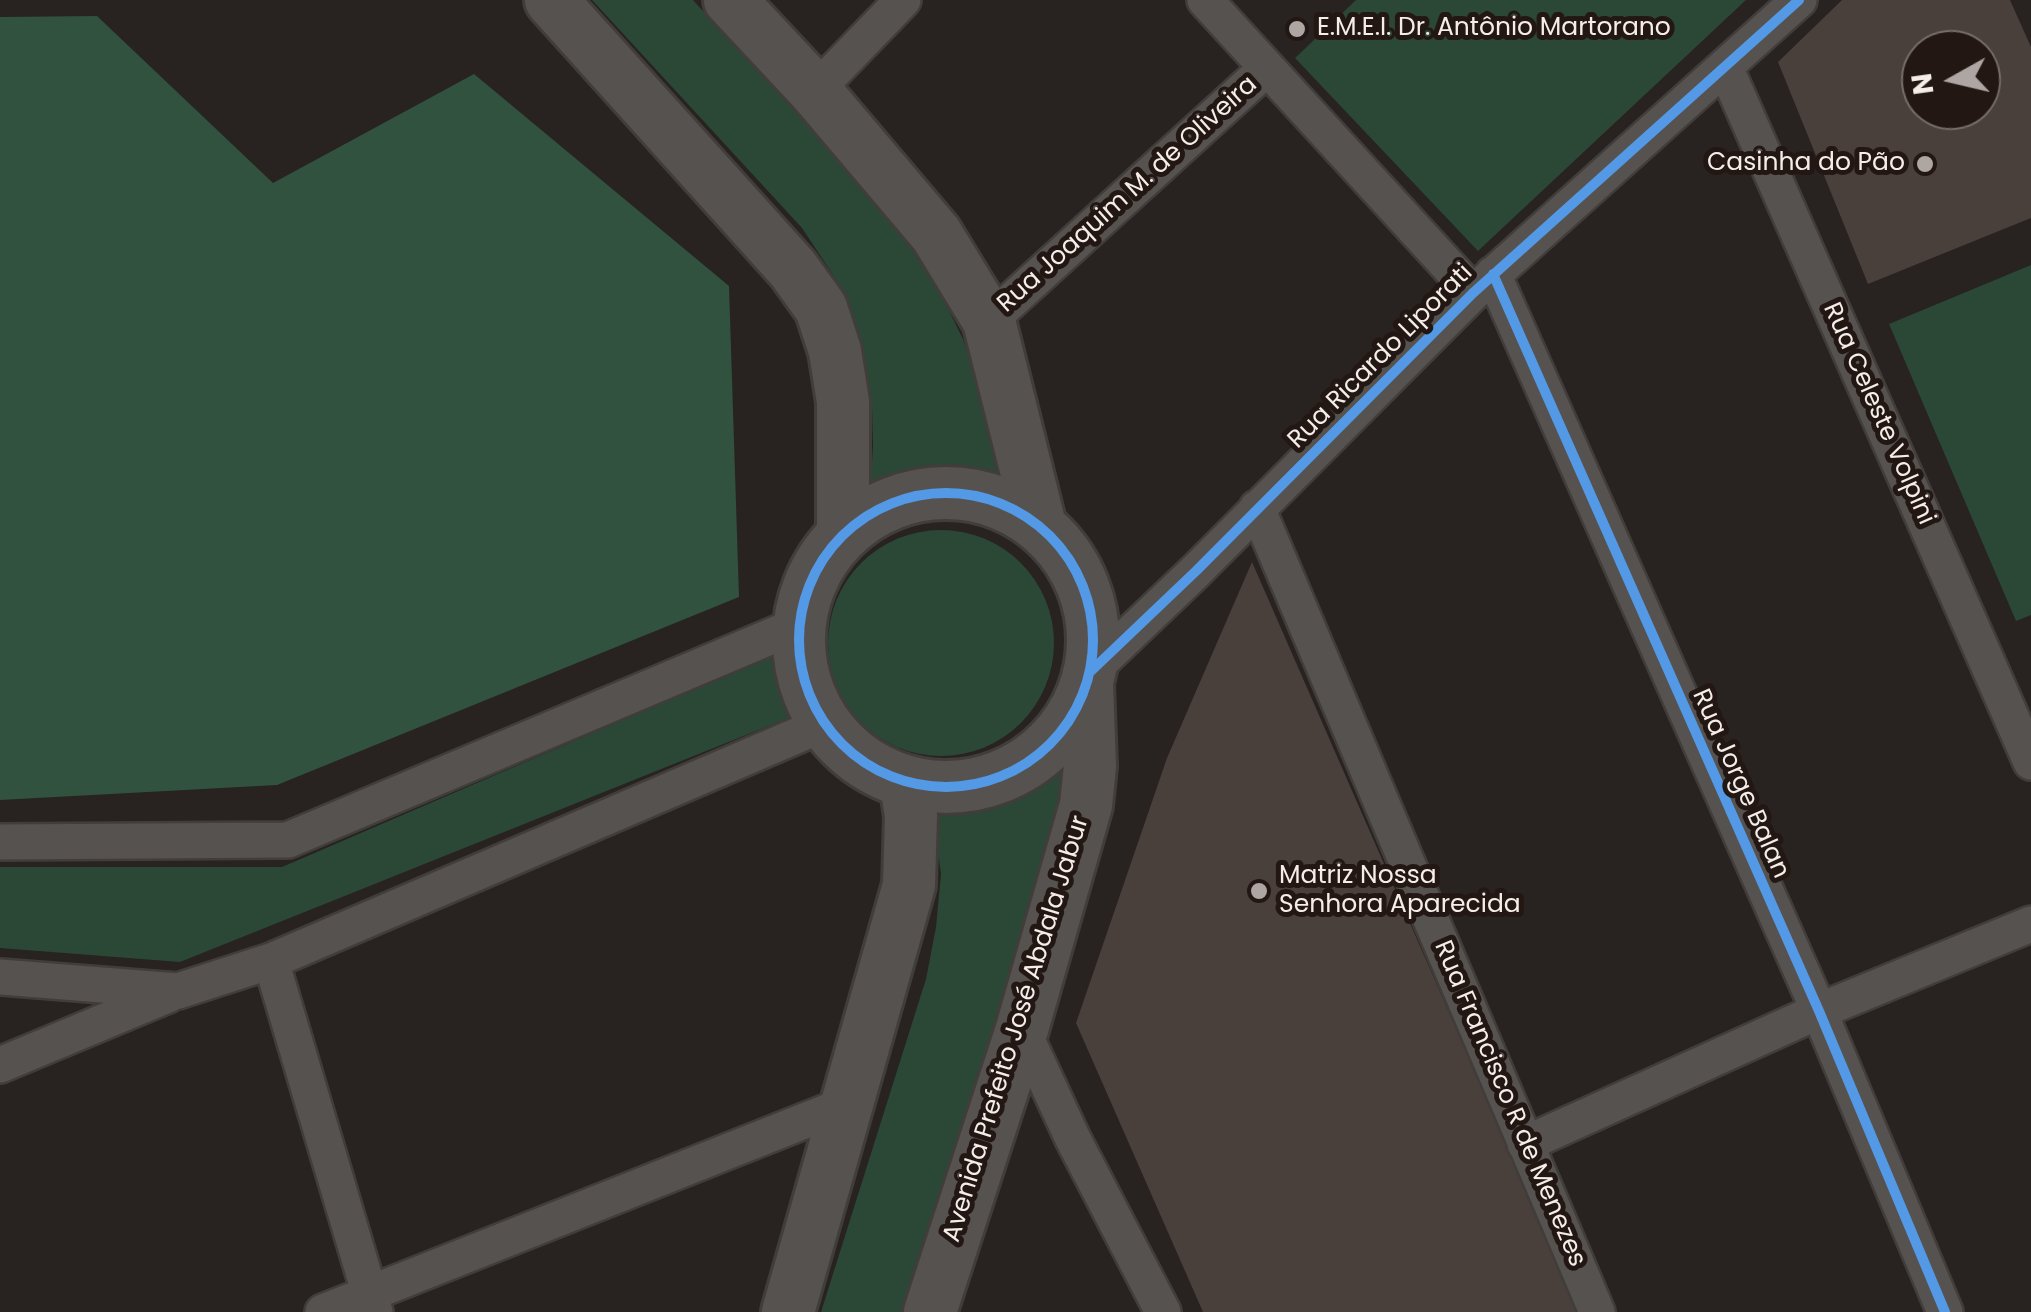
<!DOCTYPE html>
<meta charset="utf-8">
<style>
body{margin:0}
#map{position:relative;width:2031px;height:1312px;overflow:hidden;background:#282220;font-family:Poppins,sans-serif}
canvas{display:block}
.north{position:absolute;left:1901px;top:30px;width:100px;height:100px;box-sizing:border-box;background:#221713;border:2px solid #766d69;border-radius:50%;rotate:262deg;font-size:28px;font-weight:700;line-height:40px;text-align:center;color:#f5edea}
.north::after{content:'';display:block;margin:auto;width:35px;height:45px;background:#ada6a3;clip-path:polygon(50% 0,100% 100%,50% 72%,0 100%)}
</style>
<div id="map">
<canvas width="2031" height="1312"></canvas>
<div class="north">N</div>
</div>
<script>
const ctx = document.querySelector('canvas').getContext('2d');
ctx.lineJoin = 'round';
function fill(path, color) {
  ctx.fillStyle = color;
  ctx.fill(path, 'evenodd');
}
function poly(rows) {
  const path = new Path2D();
  for (const r of rows) {
    if (r.length === 3) {
      path.moveTo(r[0] + r[2], r[1]);
      path.arc(r[0], r[1], r[2], 0, 2 * Math.PI);
      continue;
    }
    path.moveTo(r[0], r[1]);
    for (let i = 2; i < r.length; i += 2) path.lineTo(r[i], r[i + 1]);
  }
  return path;
}
function stroke(path, color, width, dash) {
  ctx.strokeStyle = color;
  ctx.lineWidth = width;
  ctx.lineCap = dash ? 'butt' : 'round';
  ctx.setLineDash(dash || []);
  ctx.stroke(path);
}
function write(font, color, halo, rows, align = 'center') {
  ctx.font = font + ' Poppins,sans-serif';
  ctx.lineWidth = 10;
  ctx.setLineDash([]);
  ctx.textBaseline = 'middle';
  ctx.strokeStyle = halo;
  ctx.fillStyle = color;
  for (const [text, x, y, turn = 0] of rows) {
    ctx.save();
    ctx.translate(x, y);
    ctx.rotate((+turn || 0) * Math.PI / 180);
    ctx.textAlign = isNaN(turn) ? turn : align;
    if (halo) ctx.strokeText(text, 0, 0);
    ctx.fillText(text, 0, 0);
    ctx.restore();
  }
}
fill(poly([
 [592,0,693,0,916,244,963,339,1005,468,989,479,964,471,927,472,891,479,870,492,873,446,872,408,859,332,845,293,802,228],
 [1356,0,1746,0,1478,251,1295,58],
 [2031,265,2031,615,2016,621,1889,324],
 [941,643,113],
 [778,653,796,715,180,962,0,948,0,867,282,867],
 [1065,762,1065,792,912,1312,821,1312,926,979,936,927,941,874,932,809,982,806,1009,798,1051,774]
]), '#2b4736');
fill(poly([
 [97,16,273,183,474,74,729,286,739,597,277,785,0,800,0,17]
]), '#31523e');
fill(poly([
 [1842,0,2010,0,2031,47,2031,218,1868,284,1778,62],
 [1921,50,1981,50,1981,110,1921,110],
 [1252,562,1580,1312,1203,1312,1076,1023,1167,758]
]), '#493f3b');
const street = poly([
 [1205,0,1473,293],
 [1725,67,2031,762],
 [815,91,903,0],
 [1493,274,1819,1011,1945,1312],
 [989,321,1267,68],
 [1257,508,1597,1312],
 [1090,672,1196,571,1473,293,1799,0],
 [0,842,288,840,798,625],
 [271,961,375,1312],
 [0,977,178,991,271,961,824,724],
 [1022,1029,1073,1139,1163,1312],
 [0,1065,170,994],
 [1525,1144,1819,1011,2031,924],
 [323,1312,847,1104]
]);
const secondary = poly([
 [551,0,793,269,821,308,835,351,843,402,843,533],
 [730,0,815,91,936,234,989,321,1040,526],
 [946,640,147],
 [788,1312,909,885,911,816,906,783],
 [930,1312,1022,1029,1086,805,1090,766,1087,684]
]);
stroke(street, '#413d3b', 40);
stroke(secondary, '#413d3b', 58);
stroke(street, '#565250', 35);
stroke(secondary, '#565250', 52);
stroke(poly([
 [1493,274,1819,1011,1945,1312],
 [946,640,147],
 [1090,672,1196,571,1473,293,1799,0]
]), '#5399e6', 10);
for (const [x, y, r, color] of [
 [1297,29,10,"#ada6a3"],
 [1925,164,10,"#ada6a3"],
 [1259,891,10,"#ada6a3"]
]) {
  const dot = new Path2D();
  dot.arc(x, y, r, 0, 2 * Math.PI);
  ctx.fillStyle = color;
  ctx.fill(dot);
  stroke(dot, '#221713', 4);
}
write('25px', '#f5edea', '#221713', [
 ["E.M.E.I. Dr. Antônio Martorano",1317,29],
 ["Casinha do Pão",1905,164,"right"],
 ["Matriz Nossa",1279,877],
 ["Senhora Aparecida",1279,906]
], 'left');
write('25px', '#f5edea', '#221713', [
 ["Rua Joaquim M. de Oliveira",1128,195,-42],
 ["Rua Ricardo Liporati",1381,357,-45],
 ["Rua Celeste Volpini",1878,414,66],
 ["Rua Jorge Balan",1740,784,66],
 ["Avenida Prefeito José Abdala Jabur",1017,1029,-73],
 ["Rua Francisco R de Menezes",1509,1104,67]
]);
</script>
